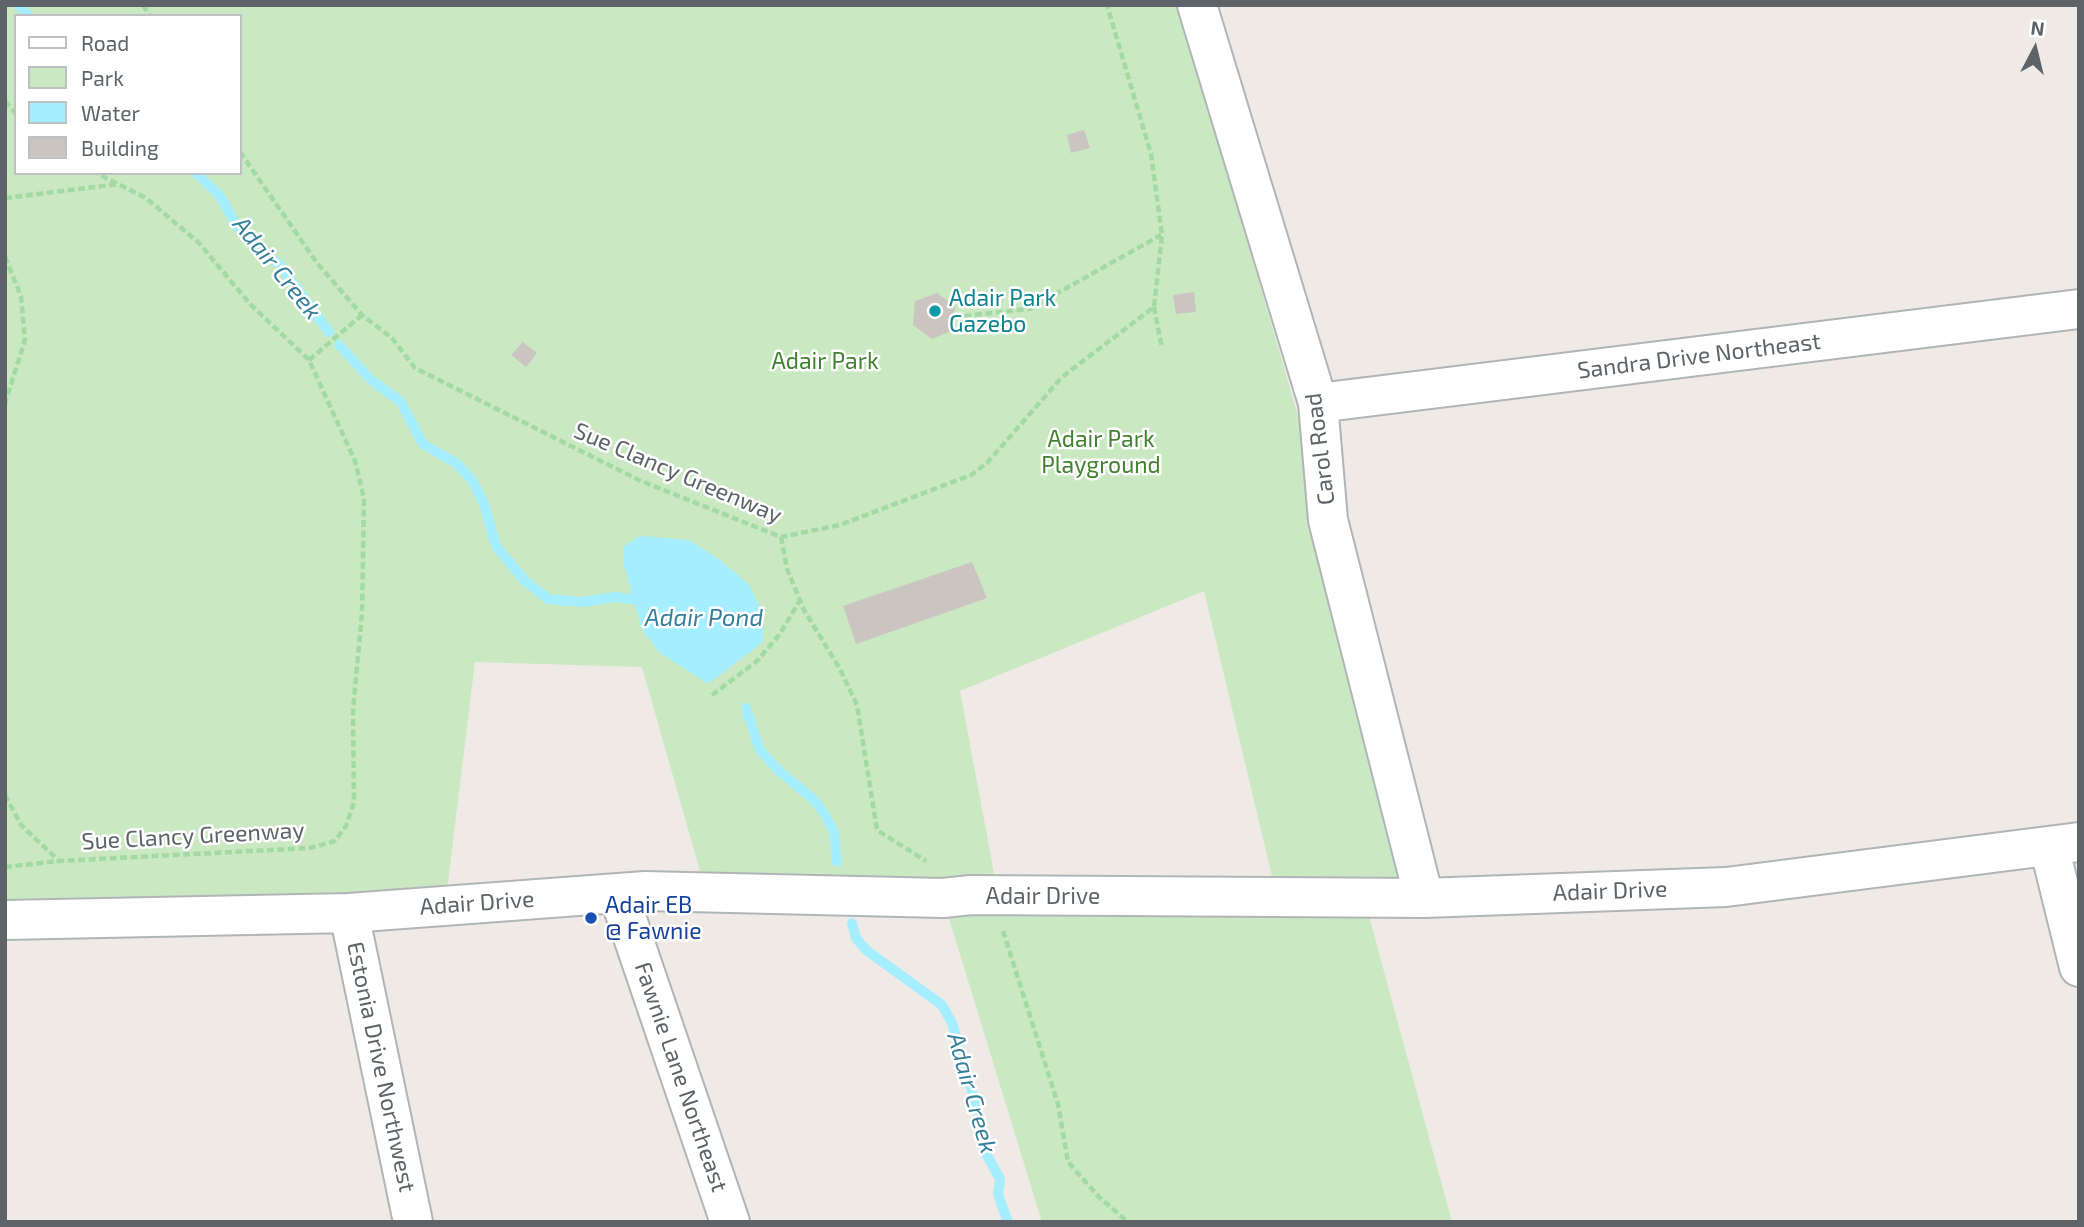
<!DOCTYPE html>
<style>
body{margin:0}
#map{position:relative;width:2084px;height:1227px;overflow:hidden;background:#efeae5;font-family:"Exo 2",sans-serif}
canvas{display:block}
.frame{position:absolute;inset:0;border:7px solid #5d6366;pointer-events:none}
.legend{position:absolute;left:14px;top:14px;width:228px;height:161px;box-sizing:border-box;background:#fff;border:2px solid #bec1c2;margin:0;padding:9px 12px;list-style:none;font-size:21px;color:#5d6366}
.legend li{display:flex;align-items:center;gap:14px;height:35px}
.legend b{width:35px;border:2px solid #bec1c2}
.north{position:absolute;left:2000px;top:14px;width:70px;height:70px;-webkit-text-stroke:5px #fff;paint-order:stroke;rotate:7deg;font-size:19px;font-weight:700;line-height:28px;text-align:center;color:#5d6366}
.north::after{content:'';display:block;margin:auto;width:24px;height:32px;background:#5d6366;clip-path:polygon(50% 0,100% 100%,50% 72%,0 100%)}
</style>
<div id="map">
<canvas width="2084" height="1227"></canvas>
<div class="frame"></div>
<ul class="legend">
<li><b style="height:9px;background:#fff"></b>Road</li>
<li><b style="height:19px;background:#cae8c1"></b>Park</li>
<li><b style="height:19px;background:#a5eeff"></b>Water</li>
<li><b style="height:19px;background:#cac5c1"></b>Building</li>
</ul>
<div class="north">N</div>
</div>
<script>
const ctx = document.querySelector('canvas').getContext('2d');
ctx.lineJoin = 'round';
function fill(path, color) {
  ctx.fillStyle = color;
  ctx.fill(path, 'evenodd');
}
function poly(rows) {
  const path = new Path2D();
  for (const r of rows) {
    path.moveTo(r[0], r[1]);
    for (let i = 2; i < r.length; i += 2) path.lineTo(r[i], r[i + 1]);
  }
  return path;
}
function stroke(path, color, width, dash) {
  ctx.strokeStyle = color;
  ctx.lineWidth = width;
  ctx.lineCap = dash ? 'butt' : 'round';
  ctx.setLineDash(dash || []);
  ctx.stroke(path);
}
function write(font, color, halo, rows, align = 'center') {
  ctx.font = font + ' "Exo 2",sans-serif';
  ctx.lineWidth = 5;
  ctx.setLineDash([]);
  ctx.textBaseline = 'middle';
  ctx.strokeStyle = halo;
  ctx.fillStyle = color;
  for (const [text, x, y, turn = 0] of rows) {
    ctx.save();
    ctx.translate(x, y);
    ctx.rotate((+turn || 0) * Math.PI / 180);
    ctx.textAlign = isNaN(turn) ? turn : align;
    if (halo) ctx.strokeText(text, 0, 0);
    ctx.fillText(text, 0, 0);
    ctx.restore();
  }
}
fill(poly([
 [5,5,1179,5,1328,520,1424,898,1364,898,1452,1222,1042,1222,943,899,706,892,642,667,475,662,445,906,5,920],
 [16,16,240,16,240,173,16,173],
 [1204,591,1277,897,998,895,960,691]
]), '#cae8c1');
fill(poly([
 [640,536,689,540,720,560,749,585,764,615,763,642,708,684,659,652,642,630,624,565,624,546]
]), '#a5eeff');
stroke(poly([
 [19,5,28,16],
 [196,173,220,196,235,223,252,244,280,265,329,332],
 [339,345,371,380,400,401,423,444,456,463,472,480,484,504,496,546,524,580,548,599,583,602,614,597,632,599],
 [746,708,760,750,778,770,814,800,824,813,834,832,837,862],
 [852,923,856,938,866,950,942,1005,952,1023,979,1115,982,1146,1000,1179,998,1195,1008,1222]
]), '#a5eeff', 10);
fill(poly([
 [1084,130,1090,148,1071,153,1067,135],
 [1194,292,1196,312,1176,314,1173,295],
 [937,293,955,306,954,317,953,330,932,339,913,325,915,301],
 [523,342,537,353,526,367,511,355],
 [972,562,987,598,856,644,843,606]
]), '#cac5c1');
const minor = poly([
 [1197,5,1318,403,1328,520,1424,898],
 [1318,403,2079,309],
 [2049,846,2079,967],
 [618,893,730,1222],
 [349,913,413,1222],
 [5,920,349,913,645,891,943,898,971,895,1424,898,1726,887,2079,842]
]);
stroke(minor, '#b0b5b8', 42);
stroke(poly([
 [143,5,150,16],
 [5,101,16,114],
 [240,152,317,263,362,315,392,338,415,368,641,481,781,537,840,525,971,475,987,463,1062,377,1154,307,1162,235,1151,154,1107,5],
 [5,198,119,184],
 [5,257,21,296,25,340,5,403],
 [1154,307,1162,348],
 [954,317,1029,309,1161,235],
 [309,360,362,315],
 [781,537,787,569,804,610,840,669,857,705,877,830,926,861],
 [712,695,757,661,779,635,799,602],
 [5,795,21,825,59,861],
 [5,867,59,861,310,848,335,841,346,826,354,802,353,710,362,613,364,499,355,461,309,360,250,304,199,243,146,198,96,173],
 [1003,931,1058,1104,1068,1162,1099,1197,1128,1222]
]), '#a3daa4', 4.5, [7, 3.5]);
stroke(minor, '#fff', 38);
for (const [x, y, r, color] of [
 [935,311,7,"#0f9aa8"],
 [591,918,7,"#1a4fb4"]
]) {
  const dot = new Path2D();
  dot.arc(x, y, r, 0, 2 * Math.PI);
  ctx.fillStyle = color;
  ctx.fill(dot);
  stroke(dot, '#fff', 2.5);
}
write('23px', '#0d838f', '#fff', [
 ["Adair Park",949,298],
 ["Gazebo",949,324]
], 'left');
write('23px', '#5d6366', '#fff', [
 ["Sandra Drive Northeast",1699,356,-7],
 ["Carol Road",1320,449,-97],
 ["Sue Clancy Greenway",678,473,23],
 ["Sue Clancy Greenway",193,836,-3],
 ["Adair Drive",1610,891,-2],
 ["Adair Drive",1043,896],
 ["Adair Drive",477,903,-4],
 ["Estonia Drive Northwest",381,1067,78],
 ["Fawnie Lane Northeast",681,1077,71]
]);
write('23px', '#428131', '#fff', [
 ["Adair Park",825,361],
 ["Adair Park",1101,439],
 ["Playground",1101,465]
]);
write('23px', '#164399', '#fff', [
 ["Adair EB",605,905],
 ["@ Fawnie",605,931]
], 'left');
write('italic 24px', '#367f9a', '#fff', [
 ["Adair Creek",277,268,51],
 ["Adair Pond",704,618],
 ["Adair Creek",972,1093,74]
]);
</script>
